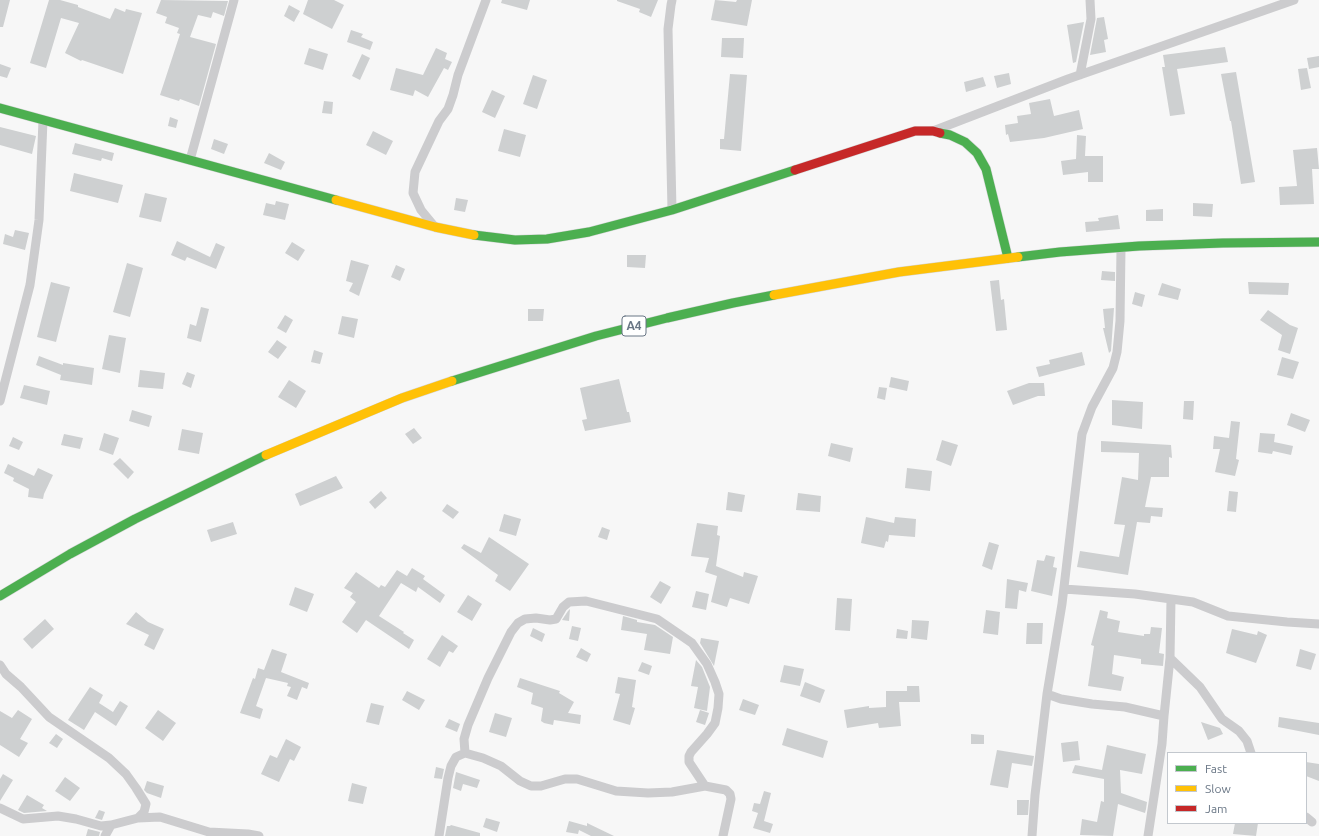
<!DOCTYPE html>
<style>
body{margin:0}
#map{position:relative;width:1319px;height:836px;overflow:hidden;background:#f7f7f7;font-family:Ubuntu,sans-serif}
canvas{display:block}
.legend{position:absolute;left:1167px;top:752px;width:140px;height:72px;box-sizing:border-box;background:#fff;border:1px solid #c3c8ce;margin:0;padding:5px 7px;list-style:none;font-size:12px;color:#697685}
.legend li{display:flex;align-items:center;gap:8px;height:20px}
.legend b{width:20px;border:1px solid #c3c8ce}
</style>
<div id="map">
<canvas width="1319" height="836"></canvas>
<ul class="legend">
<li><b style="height:5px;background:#4caf50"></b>Fast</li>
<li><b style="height:5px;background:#ffc107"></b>Slow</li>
<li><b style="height:5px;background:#c62828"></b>Jam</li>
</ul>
</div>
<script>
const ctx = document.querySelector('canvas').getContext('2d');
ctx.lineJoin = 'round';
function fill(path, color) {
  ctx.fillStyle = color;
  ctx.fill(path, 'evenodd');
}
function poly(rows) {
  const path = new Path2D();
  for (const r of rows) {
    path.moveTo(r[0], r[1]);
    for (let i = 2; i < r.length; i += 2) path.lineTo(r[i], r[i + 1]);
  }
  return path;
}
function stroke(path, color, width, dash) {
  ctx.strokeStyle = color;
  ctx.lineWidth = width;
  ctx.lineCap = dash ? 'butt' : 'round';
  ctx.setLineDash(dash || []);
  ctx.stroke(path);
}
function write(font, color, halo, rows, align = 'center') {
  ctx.font = font + ' Ubuntu,sans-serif';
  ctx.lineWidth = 4;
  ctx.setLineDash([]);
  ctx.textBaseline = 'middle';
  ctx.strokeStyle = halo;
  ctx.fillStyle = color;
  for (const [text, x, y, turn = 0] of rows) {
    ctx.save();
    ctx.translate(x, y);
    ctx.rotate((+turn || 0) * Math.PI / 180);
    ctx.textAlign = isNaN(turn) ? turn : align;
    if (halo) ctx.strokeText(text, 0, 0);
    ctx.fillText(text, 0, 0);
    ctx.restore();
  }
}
fill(poly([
 [0,0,10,0,3,27,0,27],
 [49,0,60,0,78,5,78,7,110,19,115,8,125,12,126,9,142,13,123,74,82,60,81,61,65,53,79,23,61,18,46,68,30,63],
 [161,0,228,1,224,16,213,12,211,18,198,15,190,37,216,44,199,106,180,99,179,101,160,95,180,34,177,33,179,28,165,23,167,17,156,13],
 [308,0,334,0,344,5,332,29,303,14],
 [502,0,530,0,527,10,501,3],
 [617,0,658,0,651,17,639,12,640,9,617,1],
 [715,0,736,2,737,0,752,0,747,26,711,20],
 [289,5,300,11,294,22,284,16],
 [1104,17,1108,39,1104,40,1106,52,1090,55,1097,18],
 [1084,22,1076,62,1073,63,1067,25],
 [351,30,363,34,361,37,373,42,370,50,347,42],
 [722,38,744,38,743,58,721,57],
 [1225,47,1228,62,1177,69,1185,114,1170,116,1162,67,1165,67,1163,55],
 [309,48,328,54,323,70,304,64],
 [436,48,447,53,445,59,452,62,448,70,444,68,428,97,415,90,413,96,390,90,396,68,423,75],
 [362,54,370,58,360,80,352,76],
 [1319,56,1319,67,1309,69,1307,58],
 [0,64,11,68,7,78,0,76],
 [1307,68,1311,88,1301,90,1298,69],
 [1236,72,1255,182,1241,184,1231,121,1230,121,1221,74],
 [1009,73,1011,84,997,88,994,76],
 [730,74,747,75,741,151,720,149,720,139,724,139],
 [533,75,547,80,537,109,523,104],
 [983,77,986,86,966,92,964,82],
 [492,90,505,96,495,118,482,112],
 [1050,99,1054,116,1079,110,1083,129,1044,138,1010,142,1008,134,1006,135,1005,125,1018,123,1017,116,1031,114,1029,103],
 [324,101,333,102,332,114,322,113],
 [170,117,178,120,176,128,168,126],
 [0,127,36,136,32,154,0,145],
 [504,129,526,135,520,157,498,151],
 [373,131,393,141,386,155,366,145],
 [1077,135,1086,136,1085,156,1103,156,1103,182,1088,182,1088,172,1063,175,1061,161,1076,159],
 [214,139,228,144,224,154,211,149],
 [75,143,114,153,112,161,102,158,101,161,72,154],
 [1317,148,1319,169,1312,169,1314,204,1280,205,1279,187,1297,186,1293,150],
 [269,153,285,162,281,170,264,163],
 [74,173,123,185,118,203,70,191],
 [145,193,167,198,161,222,139,217],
 [456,198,468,200,465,212,454,210],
 [276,201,289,204,285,220,263,215,266,203,275,205],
 [1193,203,1213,204,1212,217,1193,216],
 [1163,209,1163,221,1146,221,1146,210],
 [1118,215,1120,229,1086,232,1085,222,1099,221,1098,218],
 [15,230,29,233,25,250,3,244,5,234,13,237],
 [177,241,210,257,216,243,225,247,216,269,187,257,185,261,171,255],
 [292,242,305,250,298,261,285,253],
 [627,255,646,255,645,268,627,267],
 [351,260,369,265,359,296,349,291,353,283,346,281],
 [127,263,143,268,130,317,113,312],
 [396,265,405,269,400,281,391,277],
 [1102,271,1115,272,1115,281,1101,280],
 [999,280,1001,300,1004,299,1007,330,996,331,990,281],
 [51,282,70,287,56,342,37,337],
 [1248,282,1289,283,1288,295,1249,294],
 [1162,283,1181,289,1178,300,1158,295],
 [1135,292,1145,295,1142,307,1132,304],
 [201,307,209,309,201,342,187,338,190,324,196,326],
 [1114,308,1111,351,1109,353,1103,328,1105,328,1103,309],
 [528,309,544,309,543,321,528,321],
 [1268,310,1290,325,1298,328,1290,354,1278,350,1282,335,1260,320],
 [285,315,293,320,286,333,277,328],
 [342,316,358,319,354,338,338,334],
 [109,335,126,338,120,373,102,369],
 [277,340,287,347,278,359,268,352],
 [314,350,323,353,320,364,311,362],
 [1082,352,1085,365,1039,377,1036,367,1050,364,1049,360],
 [39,356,63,365,63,363,94,368,92,385,60,380,61,375,36,365],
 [1282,357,1299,362,1293,379,1277,375],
 [140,370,165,373,163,389,138,387],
 [187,372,195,375,191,388,182,384],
 [891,377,909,381,907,391,889,387],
 [619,379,627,412,629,412,631,422,585,431,582,420,587,419,580,388],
 [289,380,306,391,296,408,278,397],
 [1029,383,1044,383,1045,396,1038,396,1013,405,1007,391],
 [24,385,50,391,47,405,20,398],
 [879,387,887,388,885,400,877,398],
 [1112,400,1143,402,1142,429,1112,425],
 [1184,401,1194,401,1193,420,1183,419],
 [132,410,152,416,149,427,129,421],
 [1291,413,1310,420,1305,432,1287,425],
 [1231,421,1240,422,1236,459,1239,460,1235,476,1215,472,1220,449,1213,449,1214,436,1229,438],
 [414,428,422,438,413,444,405,434],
 [182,429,203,433,199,454,178,450],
 [104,433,119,438,113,455,99,450],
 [1260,433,1275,434,1274,442,1293,446,1291,455,1273,451,1272,454,1258,452],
 [64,434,83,438,80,449,61,445],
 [13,437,23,442,19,450,9,446],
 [942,440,958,445,951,466,936,460],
 [1101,441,1171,445,1172,458,1169,457,1169,477,1151,477,1145,507,1163,508,1162,517,1151,516,1150,523,1137,522,1128,575,1077,567,1080,551,1119,557,1125,525,1114,524,1122,477,1138,480,1139,453,1101,452],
 [831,443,853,448,850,462,828,456],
 [120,458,134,472,128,479,113,464],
 [8,464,34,476,38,468,53,475,44,494,43,499,28,497,29,489,13,481,14,478,4,473],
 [907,468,932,471,930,491,905,488],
 [336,476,343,488,300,506,295,494],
 [381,491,387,498,375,509,369,502],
 [1229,491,1238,492,1236,512,1227,511],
 [728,492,745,495,742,512,726,510],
 [798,493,821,496,820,512,796,510],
 [447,504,459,512,453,519,442,511],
 [504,514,521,519,516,536,499,531],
 [866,517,894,523,895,517,916,519,915,537,889,535,888,542,886,541,884,548,861,543],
 [233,522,237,534,211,542,207,530],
 [697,523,718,526,717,535,720,536,716,566,743,577,744,572,758,576,749,604,730,598,727,607,711,602,717,576,705,572,709,558,691,556],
 [602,527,610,530,607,540,598,537],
 [489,537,529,564,510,591,495,581,498,575,461,548,464,544,481,553],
 [989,542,999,545,992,570,982,566],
 [1046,555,1055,557,1053,567,1057,568,1052,596,1031,591,1037,560,1044,561],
 [412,568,425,576,423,579,445,595,440,603,418,587,416,592,401,583,379,616,404,632,403,633,414,640,409,649,366,620,357,633,342,622,356,602,350,597,353,593,344,588,356,572,379,588,381,585,385,587,397,570,407,576],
 [1007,579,1028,583,1026,592,1019,590,1017,609,1005,608],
 [660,581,671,587,661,604,650,597],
 [295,587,314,594,307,612,289,605],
 [696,591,709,594,706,610,692,607],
 [468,595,482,604,472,621,457,612],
 [837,598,852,599,850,631,835,630],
 [570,609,569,621,562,620,568,611],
 [986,610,1000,612,998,635,983,633],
 [1100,610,1108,612,1107,618,1120,621,1118,632,1144,636,1144,634,1150,634,1151,627,1162,628,1159,653,1164,654,1163,666,1141,664,1141,659,1114,655,1112,674,1124,677,1121,691,1088,686,1094,646,1091,645],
 [136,612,148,622,164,629,154,650,144,645,149,635,126,624],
 [623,616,637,620,637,622,655,625,673,637,670,654,644,650,647,634,621,630],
 [45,619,54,629,32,649,23,639],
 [912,620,929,621,927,640,911,638],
 [1027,623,1043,623,1042,644,1026,644],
 [572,626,581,628,578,641,569,639],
 [533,628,545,634,542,642,530,636],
 [897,629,908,631,907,639,896,638],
 [1232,629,1257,635,1258,631,1267,635,1256,663,1226,653],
 [442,635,458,646,453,653,449,651,440,667,427,659],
 [701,638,719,641,714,666,700,643],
 [581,648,591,654,587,662,576,657],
 [272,649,287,654,281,672,309,683,307,689,302,687,297,700,287,696,291,687,287,686,288,683,266,678,256,706,263,709,260,719,240,713,253,678,255,679,258,668,264,670],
 [1300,649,1316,654,1311,670,1296,666],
 [696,660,702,667,710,687,707,711,694,708,698,687,691,686],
 [642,662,652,666,649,675,638,671],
 [784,665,804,669,800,686,780,682],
 [618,677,636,680,632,707,635,708,630,725,613,720,620,694,615,693],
 [520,678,560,691,559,693,574,702,568,713,581,715,580,724,554,720,553,725,544,723,541,721,543,708,531,704,533,693,517,687],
 [805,682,825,690,820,703,800,696],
 [907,686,919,686,920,702,899,702,901,726,879,728,878,723,847,728,844,710,869,706,869,708,886,707,886,691,907,691],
 [90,687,103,695,99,703,113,712,120,701,128,706,116,726,95,712,84,730,68,720],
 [407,691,425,700,419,710,402,700],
 [743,699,759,705,755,715,739,710],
 [371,703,384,706,379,725,366,722],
 [18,710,32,719,20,739,28,743,19,757,0,745,0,711,12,718],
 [158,710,176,723,163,741,145,728],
 [700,710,709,713,705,725,696,722],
 [495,713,512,718,506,737,489,732],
 [1279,717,1319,723,1319,735,1278,727],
 [449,719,460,724,457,732,445,727],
 [1201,722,1220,728,1223,734,1208,740],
 [787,728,828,741,823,758,782,745],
 [56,734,63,739,57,748,49,743],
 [971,734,984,735,984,744,971,744],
 [286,739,301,747,294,761,290,759,279,782,261,774,270,755,277,758],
 [1078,741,1080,760,1063,762,1061,743],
 [1107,745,1146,754,1142,774,1120,770,1121,793,1147,802,1146,809,1145,813,1118,804,1113,836,1080,835,1082,819,1097,822,1101,801,1104,802,1104,779,1072,773,1075,765,1102,770],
 [997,750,1034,756,1032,766,1012,763,1008,788,990,785],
 [1306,762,1319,764,1319,781,1306,776],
 [436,767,444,769,442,779,434,778],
 [456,772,480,780,477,788,463,784,461,791,453,788],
 [3,774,13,780,0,801,0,779],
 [65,777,80,788,70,801,55,791],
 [147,781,164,786,161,798,147,793,144,790],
 [352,783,367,787,363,804,348,801],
 [764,791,771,793,764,821,773,824,770,833,753,828,758,813,752,811,754,803,760,804],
 [27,795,44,805,42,808,47,811,24,813,18,810],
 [1017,800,1029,800,1028,815,1017,815],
 [99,810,105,812,102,820,95,818],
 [486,818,500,822,497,832,483,827],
 [569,821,587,826,587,823,614,836,591,836,579,830,578,834,566,832],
 [1235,823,1258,823,1256,836,1233,834],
 [451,825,480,833,480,836,445,836,447,826,450,826],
 [88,829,100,832,99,836,86,836]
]), '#ced0d1');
const fast = poly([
 [0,108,336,200],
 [940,133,950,135,965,142,977,153,986,169,1008,258],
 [474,235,515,240,547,239,589,232,672,210,795,170],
 [1018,257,1060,252,1139,246,1223,243,1319,242],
 [452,381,596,336,667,318,733,303,774,295],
 [0,596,70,554,135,519,266,455]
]);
const slow = poly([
 [336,200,435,227,474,235],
 [774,295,899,272,1018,257],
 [266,455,402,398,452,381]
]);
const jam = poly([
 [795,170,915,131,933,131,940,133]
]);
stroke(fast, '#d4d5d6', 10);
stroke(slow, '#d4d5d6', 10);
stroke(jam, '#d4d5d6', 10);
stroke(poly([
 [1080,75,1091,19,1090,0],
 [933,131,1068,79,1294,0],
 [190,160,234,0],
 [672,210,668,29,671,5,672,0],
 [435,227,421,210,413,193,415,172,439,121,448,109,453,95,458,75,486,0],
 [0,401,30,285,39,220,43,120],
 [1064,589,1135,594,1193,602,1228,616,1287,622,1319,624],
 [1170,658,1200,687,1222,719,1239,731,1247,741,1251,753],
 [0,665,6,674,21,687,49,717,109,758,126,774,136,788,146,804,144,812,138,818,111,825,105,836],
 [1047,694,1061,699,1092,704,1125,707,1164,716],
 [465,753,464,739,468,725,488,678,511,632,518,623,525,619,536,618,550,620,556,619,563,607,569,602,586,601,657,619,692,643,707,664,715,682,719,694,718,708,715,723,707,734,691,752,689,756,689,762,705,786],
 [0,808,23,819,58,816,76,819,101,826,111,825],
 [1306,817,1312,822],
 [138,818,160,817,209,832,248,834,259,836],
 [439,836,448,778,451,766,456,757,465,753,483,758,501,766,520,781,531,786,541,786,565,779,577,779,616,791,648,793,672,792,705,786,726,790,730,794,731,799,723,836],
 [1032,836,1035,795,1047,694,1062,604,1082,434,1092,407,1113,368,1117,352,1120,321,1121,248],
 [1148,836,1162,744,1164,716,1170,658,1171,599]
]), '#ccccce', 9);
stroke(fast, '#4caf50', 9);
stroke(slow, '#ffc107', 9);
stroke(jam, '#c62828', 9);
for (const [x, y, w] of [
 [634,326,24]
]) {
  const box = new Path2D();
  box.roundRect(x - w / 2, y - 10, w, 20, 3);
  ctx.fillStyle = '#fff';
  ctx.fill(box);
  stroke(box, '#697685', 1);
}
write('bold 12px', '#697685', null, [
 ["A4",634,326]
]);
</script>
